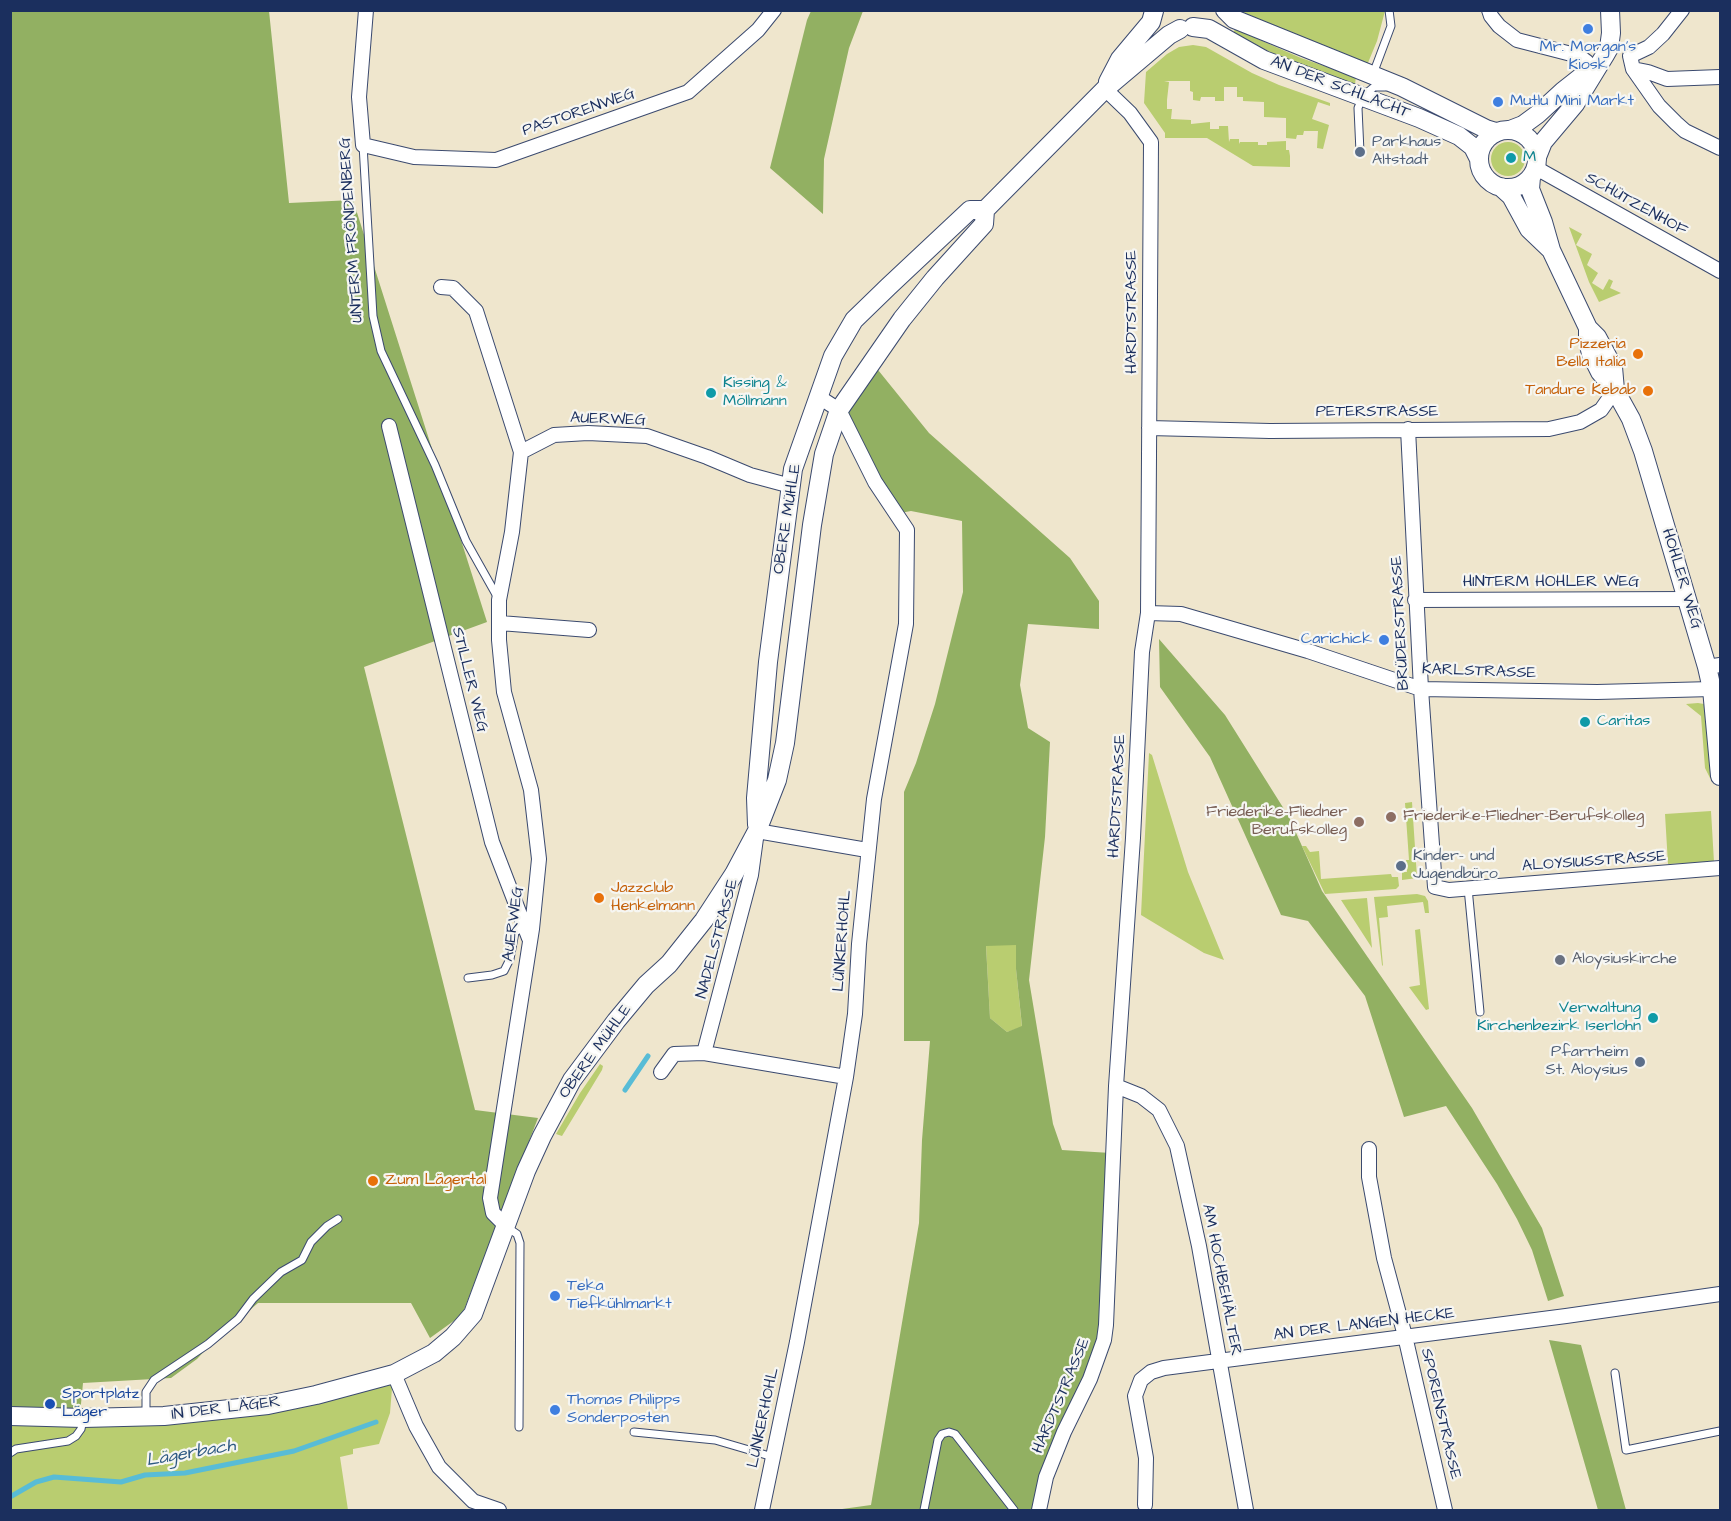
<!DOCTYPE html>
<meta charset="utf-8">
<style>
body{margin:0}
#map{position:relative;width:1731px;height:1521px;overflow:hidden;background:#efe6cd;font-family:"Architects Daughter",sans-serif}
canvas{display:block}
.frame{position:absolute;inset:0;border:12px solid #1b2f5e;pointer-events:none}
</style>
<div id="map">
<canvas width="1731" height="1521"></canvas>
<div class="frame"></div>
</div>
<script>
const ctx = document.querySelector('canvas').getContext('2d');
ctx.lineJoin = 'round';
function fill(path, color) {
  ctx.fillStyle = color;
  ctx.fill(path, 'evenodd');
}
function poly(rows) {
  const path = new Path2D();
  for (const r of rows) {
    if (r.length === 3) {
      path.moveTo(r[0] + r[2], r[1]);
      path.arc(r[0], r[1], r[2], 0, 2 * Math.PI);
      continue;
    }
    path.moveTo(r[0], r[1]);
    for (let i = 2; i < r.length; i += 2) path.lineTo(r[i], r[i + 1]);
  }
  return path;
}
function stroke(path, color, width, dash) {
  ctx.strokeStyle = color;
  ctx.lineWidth = width;
  ctx.lineCap = dash ? 'butt' : 'round';
  ctx.setLineDash(dash || []);
  ctx.stroke(path);
}
function write(font, color, halo, rows, align = 'center') {
  ctx.font = font + ' "Architects Daughter",sans-serif';
  ctx.lineWidth = 4.5;
  ctx.setLineDash([]);
  ctx.textBaseline = 'middle';
  ctx.strokeStyle = halo;
  ctx.fillStyle = color;
  for (const [text, x, y, turn = 0] of rows) {
    ctx.save();
    ctx.translate(x, y);
    ctx.rotate((+turn || 0) * Math.PI / 180);
    ctx.textAlign = isNaN(turn) ? turn : align;
    if (halo) ctx.strokeText(text, 0, 0);
    ctx.fillText(text, 0, 0);
    ctx.restore();
  }
}
fill(poly([
 [1227,11,1385,11,1377,41,1365,70],
 [1236,27,1260,40,1301,58,1356,77,1355,84,1310,69,1276,55,1233,33],
 [1193,45,1206,47,1252,73,1279,85,1330,103,1330,106,1318,102,1312,119,1329,125,1323,149,1317,148,1318,131,1304,131,1303,135,1297,135,1296,139,1286,138,1286,118,1264,117,1264,102,1243,101,1243,97,1237,97,1237,87,1224,87,1224,101,1215,101,1215,97,1201,97,1200,101,1193,100,1193,92,1190,91,1190,81,1164,81,1169,82,1167,100,1167,109,1172,109,1171,119,1191,120,1191,124,1210,122,1210,129,1219,129,1219,126,1228,126,1229,142,1230,139,1239,139,1239,144,1240,142,1258,142,1258,145,1267,145,1267,142,1286,141,1286,150,1289,150,1290,156,1290,167,1253,166,1207,138,1165,138,1165,133,1144,103,1146,72,1167,54,1179,47],
 [1508,159,17],
 [1569,227,1582,234,1576,245,1592,254,1587,265,1598,273,1592,283,1603,290,1609,279,1613,281,1610,288,1621,293,1599,302,1589,282],
 [1698,703,1704,704,1707,709,1713,780,1710,778,1705,768,1701,716,1686,704],
 [1149,753,1152,755,1188,872,1224,960,1204,953,1141,915],
 [1412,802,1417,878,1402,880,1402,872,1407,872,1406,860,1409,860,1405,803],
 [1711,811,1714,862,1668,864,1665,814],
 [1302,846,1306,846,1310,852,1319,851,1321,879,1391,874,1392,877,1398,877,1399,886,1396,889,1325,894],
 [1417,894,1425,896,1428,901,1429,913,1425,913,1423,902,1387,906,1388,917,1379,918,1383,966,1382,965,1374,897],
 [1367,898,1372,948,1341,900],
 [1420,929,1429,1009,1426,1010,1409,987,1420,985,1415,930],
 [986,945,1016,945,1016,969,1022,1027,1007,1032,990,1018],
 [600,1064,603,1066,602,1070,562,1136,556,1134,580,1093],
 [393,1376,390,1413,379,1444,353,1449,353,1454,340,1457,348,1510,11,1510,10,1419,145,1422]
]), '#b9cd70');
fill(poly([
 [10,11,269,11,289,203,353,200,487,622,364,667,475,1110,538,1118,462,1315,430,1338,411,1303,258,1303,244,1315,236,1317,197,1359,171,1378,83,1383,80,1414,10,1412],
 [811,11,863,11,849,48,824,159,823,214,770,168,807,20],
 [874,365,929,433,1070,558,1099,601,1099,629,1028,624,1020,685,1028,728,1050,742,1045,837,1029,980,1053,1124,1062,1150,1111,1153,1105,1324,1038,1510,835,1510,871,1505,919,1223,922,1140,930,1041,904,1041,904,792,916,763,935,704,963,592,962,521,911,511,900,513,844,414],
 [1016,945,1016,969,1022,1026,1007,1032,990,1018,986,946],
 [1159,639,1225,715,1289,817,1322,891,1472,1108,1542,1228,1564,1296,1548,1301,1532,1250,1517,1219,1497,1184,1446,1106,1404,1117,1365,996,1308,921,1281,915,1210,757,1160,687],
 [1549,1340,1581,1345,1626,1510,1598,1510]
]), '#92b062');
stroke(poly([
 [625,1090,648,1056],
 [10,1497,36,1482,54,1477,121,1482,145,1475,185,1473,294,1451,376,1422]
]), '#58bcd6', 5);
const lane = poly([
 [1373,74,1391,26,1389,10],
 [363,145,373,316,381,351,435,465,466,541,498,598],
 [1360,152,1358,108,1363,96,1374,87,1385,87],
 [1468,888,1480,1012],
 [468,978,492,975,504,971,510,959,515,932,524,927],
 [508,1228,517,1234,520,1243,519,1427],
 [1615,1373,1626,1450,1720,1431],
 [146,1415,146,1392,154,1380,208,1344,238,1319,253,1299,281,1272,302,1260,311,1242,327,1226,338,1219],
 [634,1432,715,1440,773,1457],
 [10,1453,16,1449,68,1441,76,1436,81,1429,83,1419],
 [924,1510,938,1440,942,1434,949,1432,955,1434,1014,1510]
]);
const street = poly([
 [366,10,359,97,363,145,414,157,496,160,688,92,758,30,774,10],
 [1489,10,1491,16,1499,26,1517,40,1579,56,1587,62,1589,71],
 [1630,56,1633,69,1659,106,1676,123,1685,131,1720,148],
 [1630,56,1649,47,1663,34,1682,10],
 [1633,69,1648,72,1667,79,1720,77],
 [1536,168,1720,271],
 [441,287,453,288,476,311,521,452],
 [389,426,492,842,529,938],
 [1149,428,1270,431,1549,429,1580,422,1601,410,1615,390],
 [1408,429,1421,689,1435,887,1449,890,1720,868],
 [1415,600,1688,599],
 [1148,613,1181,614,1308,651,1421,689,1597,692,1712,689],
 [500,623,589,630],
 [1707,667,1720,665],
 [704,1053,751,875,757,831,867,850],
 [661,1072,674,1054,704,1053,846,1077],
 [1116,1086,1141,1096,1159,1110,1177,1146,1199,1246,1246,1510],
 [1369,1149,1369,1177,1384,1258,1405,1336,1445,1510],
 [506,1226,493,1213,490,1198,532,929,539,859,531,790,504,692,499,640,499,600,512,532,521,452,554,435,588,433,647,436,707,457,750,475,791,486],
 [394,1374,416,1426,439,1467,473,1501,499,1510],
 [1145,1505,1146,1458,1135,1396,1141,1380,1151,1372,1164,1368,1566,1316,1720,1294],
 [762,1510,797,1342,846,1077,855,1014,859,944,874,799,906,624,907,530,875,482,839,410,819,397],
 [1039,1510,1046,1477,1064,1432,1090,1379,1104,1340,1106,1325,1116,1086,1133,838,1142,652,1148,613,1151,142,1130,113,1105,89]
]);
const secondary = poly([
 [1225,10,1234,19,1402,87,1486,129,1496,132],
 [1193,27,1209,29,1264,60,1419,118,1459,136,1473,147,1479,159],
 [1108,82,1120,59,1151,22,1154,11],
 [1508,159,29],
 [1510,130,1523,125,1538,114,1563,91,1591,69],
 [1537,157,1543,142,1575,104,1605,55,1609,48,1611,33,1610,10],
 [1531,177,1530,189,1543,222,1551,250,1588,328,1588,341,1591,354,1600,372,1615,390,1631,419,1643,451,1707,667,1712,689,1720,776],
 [1501,187,1511,196,1529,229,1551,250],
 [1588,328,1597,337,1613,367,1615,390],
 [757,825,756,798,768,662,793,469,833,356,854,320,888,287,970,210,985,210],
 [10,1416,83,1418,164,1416,268,1405,316,1395,394,1374,434,1353,453,1337,473,1314,526,1171,542,1136,572,1080,616,1021,646,985,669,964,704,920,734,874,757,831,777,780,785,743,812,525,824,454,839,410,902,319,935,278,984,224,985,210,1105,89,1169,35,1180,29]
]);
stroke(lane, '#3b4a6f', 9);
stroke(street, '#3b4a6f', 16);
stroke(secondary, '#3b4a6f', 20);
stroke(lane, '#fff', 7);
stroke(street, '#fff', 14);
stroke(secondary, '#fff', 18);
for (const [x, y, r, color] of [
 [1588,29,6,"#3f7fe0"],
 [1498,102,6,"#3f7fe0"],
 [1360,152,6,"#5c6f8a"],
 [1511,158,6,"#0f9aa8"],
 [1638,354,6,"#e8710a"],
 [1648,391,6,"#e8710a"],
 [711,393,6,"#0f9aa8"],
 [1384,640,6,"#3f7fe0"],
 [1585,722,6,"#0f9aa8"],
 [1391,817,6,"#8d6e63"],
 [1359,822,6,"#8d6e63"],
 [1401,866,6,"#5c6f8a"],
 [599,898,6,"#e8710a"],
 [1560,960,6,"#6b7280"],
 [1653,1018,6,"#0f9aa8"],
 [1640,1062,6,"#5c6f8a"],
 [373,1181,6,"#e8710a"],
 [555,1296,6,"#3f7fe0"],
 [50,1404,6,"#1a4fb4"],
 [555,1410,6,"#3f7fe0"]
]) {
  const dot = new Path2D();
  dot.arc(x, y, r, 0, 2 * Math.PI);
  ctx.fillStyle = color;
  ctx.fill(dot);
  stroke(dot, '#f6f6f2', 2);
}
write('16px', '#366cbe', '#f6f6f2', [
 ["Mr. Morgan's",1588,48,"center"],
 ["Kiosk",1588,66,"center"],
 ["Mutlu Mini Markt",1510,102],
 ["Carichick",1372,640,"right"],
 ["Teka",567,1287],
 ["Tiefkühlmarkt",567,1305],
 ["Thomas Philipps",567,1401],
 ["Sonderposten",567,1419]
], 'left');
write('16px', '#1b2f5e', '#f6f6f2', [
 ["AN DER SCHLACHT",1340,88,21],
 ["PASTORENWEG",579,113,-19],
 ["SCHÜTZENHOF",1636,205,29],
 ["UNTERM FRÖNDENBERG",352,230,-94],
 ["HARDTSTRASSE",1133,312,-90],
 ["PETERSTRASSE",1377,413],
 ["AUERWEG",608,420,2],
 ["OBERE MÜHLE",788,519,-81],
 ["HOHLER WEG",1681,579,73],
 ["HINTERM HOHLER WEG",1551,583],
 ["BRÜDERSTRASSE",1401,623,-93],
 ["KARLSTRASSE",1479,672,2],
 ["STILLER WEG",469,680,76],
 ["HARDTSTRASSE",1118,796,-87],
 ["ALOYSIUSSTRASSE",1594,862,-4],
 ["AUERWEG",514,924,-82],
 ["NADELSTRASSE",718,939,-75],
 ["LÜNKERHOHL",843,941,-86],
 ["OBERE MÜHLE",596,1052,-54],
 ["AM HOCHBEHÄLTER",1221,1280,79],
 ["AN DER LANGEN HECKE",1364,1325,-7],
 ["HARDTSTRASSE",1062,1396,-67],
 ["IN DER LÄGER",226,1409,-7],
 ["SPORENSTRASSE",1440,1414,77],
 ["LÜNKERHOHL",764,1418,-78]
]);
write('16px', '#4e5e75', '#f6f6f2', [
 ["Parkhaus",1372,143],
 ["Altstadt",1372,161],
 ["Kinder- und",1413,857],
 ["Jugendbüro",1413,875],
 ["Pfarrheim",1628,1053,"right"],
 ["St. Aloysius",1628,1071,"right"]
], 'left');
write('16px', '#0d838f', '#f6f6f2', [
 ["M",1523,158],
 ["Kissing &",723,384],
 ["Möllmann",723,402],
 ["Caritas",1597,722],
 ["Verwaltung",1641,1009,"right"],
 ["Kirchenbezirk Iserlohn",1641,1027,"right"]
], 'left');
write('16px', '#c56008', '#f6f6f2', [
 ["Pizzeria",1626,345],
 ["Bella Italia",1626,363],
 ["Tandure Kebab",1636,391],
 ["Jazzclub",611,889,"left"],
 ["Henkelmann",611,907,"left"],
 ["Zum Lägertal",385,1181,"left"]
], 'right');
write('16px', '#785e54', '#f6f6f2', [
 ["Friederike-Fliedner",1347,813],
 ["Berufskolleg",1347,831],
 ["Friederike-Fliedner-Berufskolleg",1403,817,"left"]
], 'right');
write('16px', '#5b616d', '#f6f6f2', [
 ["Aloysiuskirche",1572,960]
], 'left');
write('16px', '#164399', '#f6f6f2', [
 ["Sportplatz",62,1395],
 ["Läger",62,1413]
], 'left');
write('italic 18px', '#2d5982', '#f6f6f2', [
 ["Lägerbach",191,1454,-10]
]);
</script>
